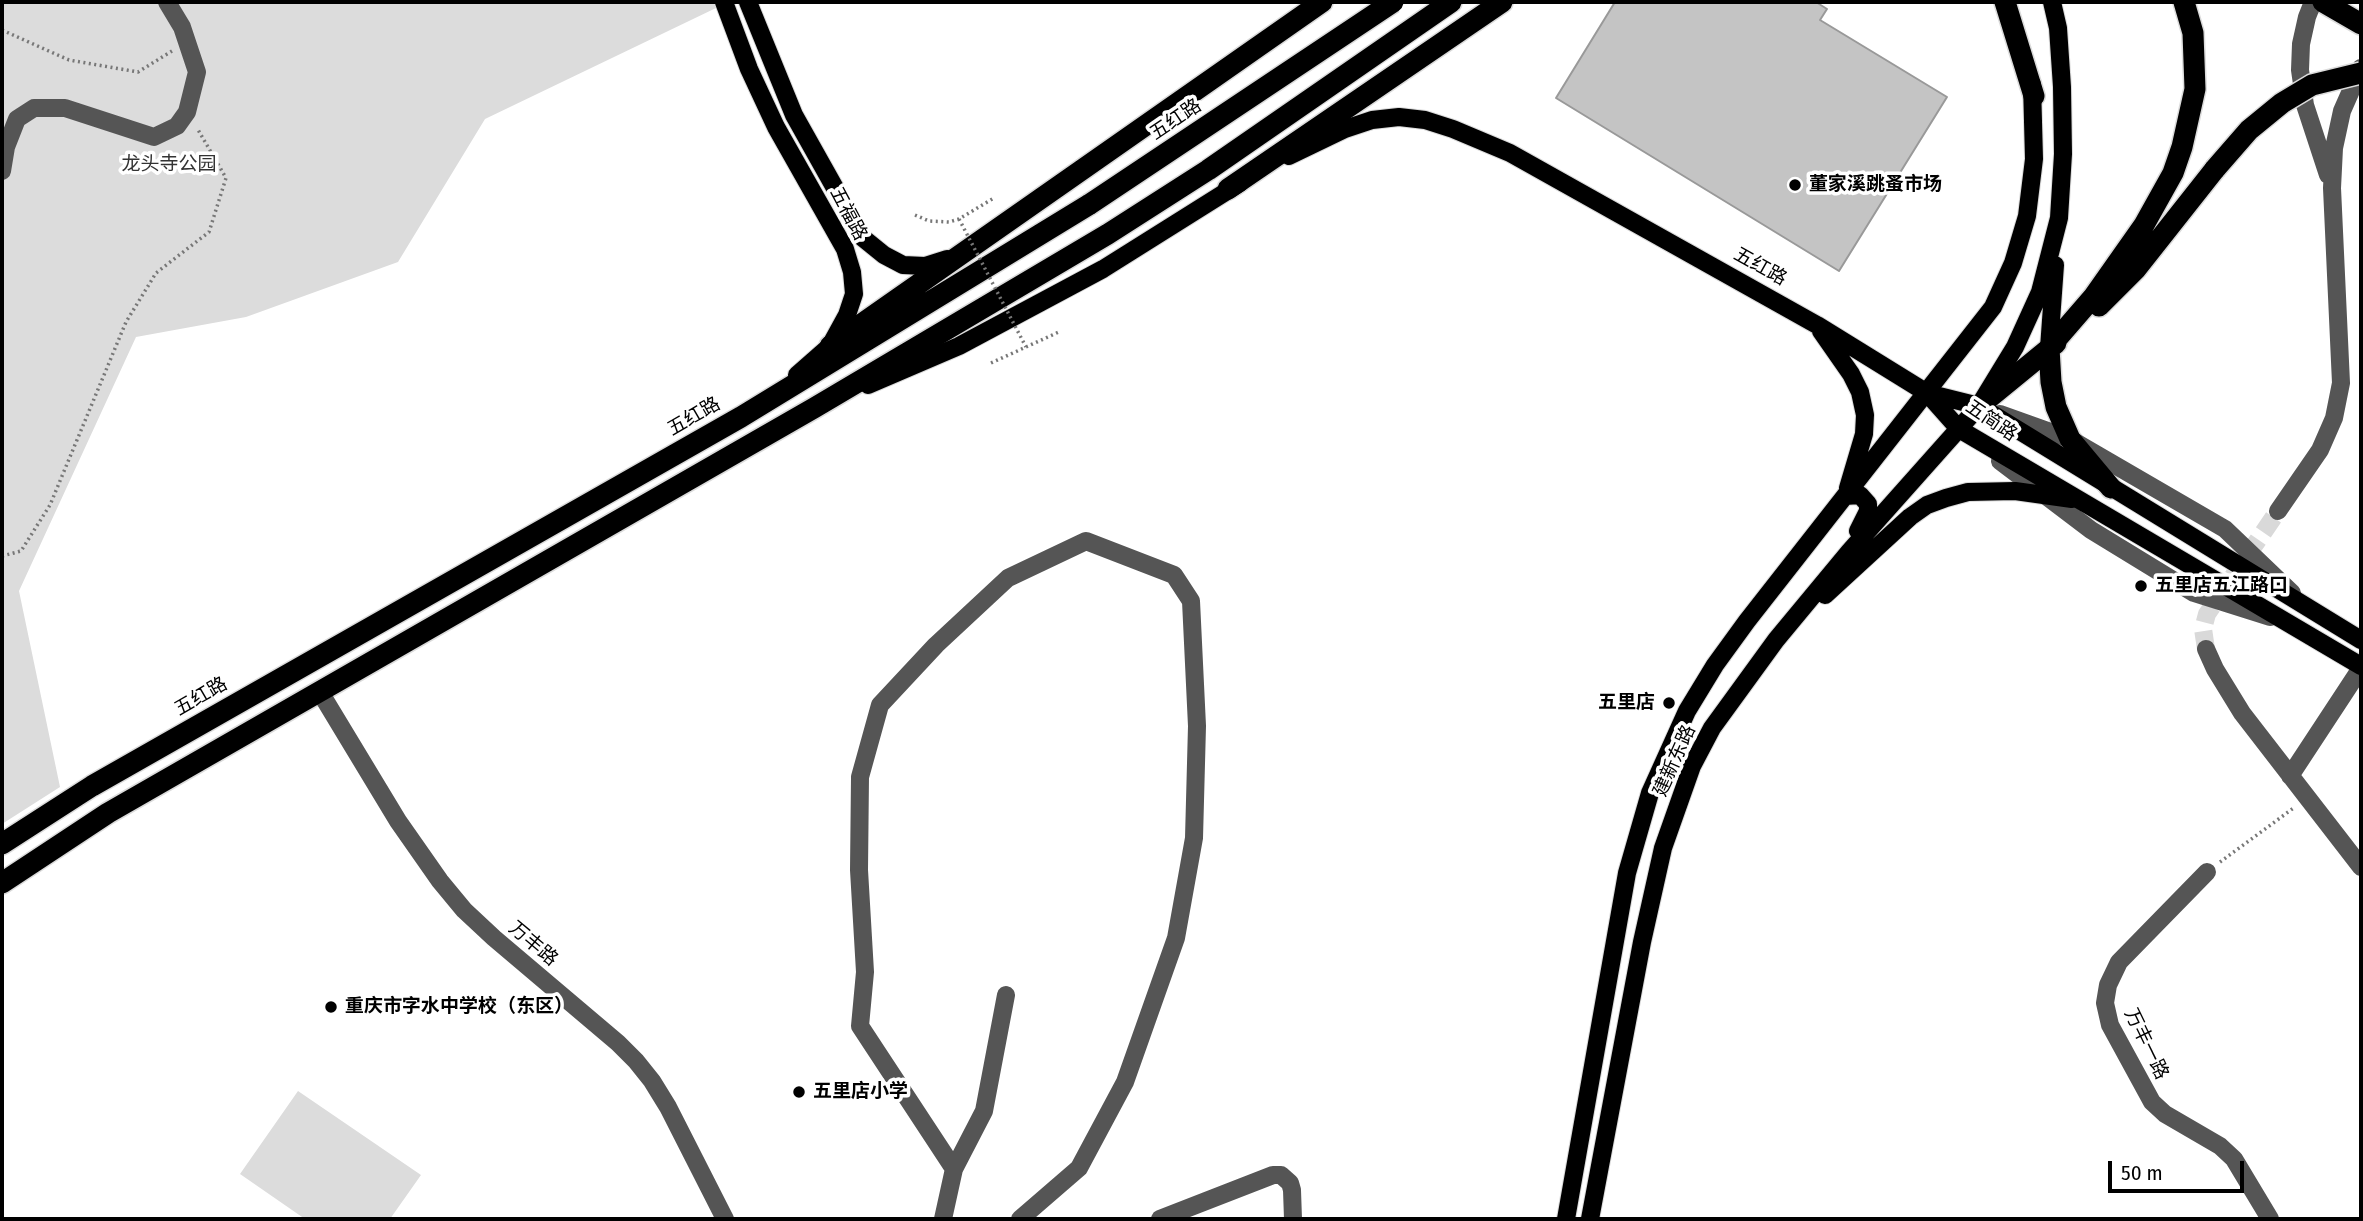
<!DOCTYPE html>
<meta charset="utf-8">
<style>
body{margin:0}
#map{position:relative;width:2363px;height:1221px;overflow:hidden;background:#fff;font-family:"Fira Sans Condensed",sans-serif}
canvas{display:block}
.frame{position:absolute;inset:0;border:4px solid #000;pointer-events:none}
.scale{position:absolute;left:2108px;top:1161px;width:136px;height:32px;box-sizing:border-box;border:4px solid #000;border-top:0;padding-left:9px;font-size:21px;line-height:24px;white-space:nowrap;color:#000;-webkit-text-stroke:5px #fff;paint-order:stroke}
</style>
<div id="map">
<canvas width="2363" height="1221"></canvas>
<div class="frame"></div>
<div class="scale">50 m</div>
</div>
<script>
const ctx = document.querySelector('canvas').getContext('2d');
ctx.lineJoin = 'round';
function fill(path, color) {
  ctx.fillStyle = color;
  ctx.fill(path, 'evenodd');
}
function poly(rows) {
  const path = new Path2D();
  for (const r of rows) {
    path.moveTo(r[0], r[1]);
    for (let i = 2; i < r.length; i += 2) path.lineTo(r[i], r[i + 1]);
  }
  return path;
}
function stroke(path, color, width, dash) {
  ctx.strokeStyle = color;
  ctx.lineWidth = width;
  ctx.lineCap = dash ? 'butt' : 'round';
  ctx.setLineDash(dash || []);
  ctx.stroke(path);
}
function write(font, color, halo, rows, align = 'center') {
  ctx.font = font + ' "Fira Sans Condensed","Noto Sans SC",sans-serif';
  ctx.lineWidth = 7;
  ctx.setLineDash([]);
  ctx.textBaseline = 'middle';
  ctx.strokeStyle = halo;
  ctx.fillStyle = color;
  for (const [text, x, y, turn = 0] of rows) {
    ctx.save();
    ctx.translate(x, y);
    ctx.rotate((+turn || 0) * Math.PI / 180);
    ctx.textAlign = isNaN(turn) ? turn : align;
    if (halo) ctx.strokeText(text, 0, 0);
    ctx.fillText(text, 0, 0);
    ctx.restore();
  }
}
fill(poly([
 [2,2,714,2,716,8,485,119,398,262,246,317,136,337,19,591,60,787,2,824],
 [298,1091,421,1175,390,1219,305,1219,240,1174]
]), '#dcdcdc');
const building = poly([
 [1615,2,1816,2,1827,9,1820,20,1947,97,1839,271,1556,98,1615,2]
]);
fill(building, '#c4c4c4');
stroke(building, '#999', 2);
stroke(poly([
 [2206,649,2203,629,2207,614,2278,511]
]), '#d9d9d9', 18, [18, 9]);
const major = poly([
 [724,2,749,69,776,127,845,249,852,272,854,294,847,315,830,346,797,375],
 [748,2,794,115,863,238,884,255,903,265,925,266,947,259],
 [1289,156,1345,129,1372,120,1399,117,1425,120,1453,129,1510,153,1817,325,1927,393,1979,406,2361,640],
 [1821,331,1851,374,1860,392,1865,415,1864,434,1848,488],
 [2049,348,2055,265],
 [868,385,959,346,1103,269,1240,183],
 [1927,393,1959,429,2361,666],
 [1845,496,1860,495,1868,504,1868,511,1858,531],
 [1825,595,1910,517,1927,505,1946,498,1968,492,2015,491,2072,499],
 [1566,1219,1627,873,1650,793,1687,711,1715,665,1747,621,1993,307,2013,263,2027,216,2034,159,2032,84],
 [1590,1219,1642,942,1663,848,1692,766,1712,728,1776,640,1849,552,1979,406,2015,347,2040,292,2059,218,2063,154,2062,87,2058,28,2052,2]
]);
const highway = poly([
 [2005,2,2034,96],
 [2323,2,2361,24],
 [1228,189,1502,2],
 [2099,306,2136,269,2215,169],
 [830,346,1322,2],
 [1979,406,2056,343],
 [2111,488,2070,439,2056,407,2051,382,2049,348,2094,296,2144,225,2173,173,2182,147,2195,89,2193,33,2184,2],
 [2,844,92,786,741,417,1090,204],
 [2,883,108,813,814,408,1108,234,1208,170,1451,2]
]);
stroke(major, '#dbdbdb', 20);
stroke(highway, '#dbdbdb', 24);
stroke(poly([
 [2,30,69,60,138,72,172,51],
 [915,215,929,221,949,222,959,219,994,198],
 [991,363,1061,331],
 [2,556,21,551,50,505,126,322,156,273,209,232,226,178,197,128],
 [2220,862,2295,807]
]), '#777', 3.5, [2, 3.5]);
stroke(poly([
 [2313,2,2307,17,2301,44,2300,70,2305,105,2328,175],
 [2,171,6,147,17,119,34,108,65,108,154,137,177,126,187,112,197,72,182,27,167,2],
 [2000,414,2070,439,2225,529,2292,593],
 [2000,461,2091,530,2194,593,2270,617],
 [2278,511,2320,450,2334,418,2341,383,2332,188,2334,148,2342,111,2361,68],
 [2206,649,2215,669,2242,713,2361,867],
 [320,692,398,821,440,881,464,910,494,938,618,1043,636,1061,652,1081,668,1107,725,1219],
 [2290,776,2361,668],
 [2207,872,2119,962,2108,985,2105,1003,2110,1025,2152,1102,2165,1114,2220,1146,2234,1159,2270,1219],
 [954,1169,860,1026,865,972,859,870,860,777,880,705,936,645,1008,578,1086,541,1174,575,1191,601,1197,726,1194,838,1176,938,1125,1082,1079,1168,1020,1219],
 [943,1219,954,1169,984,1111,1006,995],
 [1160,1219,1273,1175,1281,1175,1290,1183,1292,1190,1293,1219]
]), '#555', 18);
stroke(major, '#000', 18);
stroke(highway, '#000', 21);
const highwayBridge = poly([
 [2215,169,2249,130,2282,103,2312,85,2361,73],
 [1090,204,1393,2]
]);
stroke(highwayBridge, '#dbdbdb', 24, []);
stroke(poly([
 [959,219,1026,347]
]), '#777', 3.5, [2, 3.5]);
stroke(highwayBridge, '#000', 21);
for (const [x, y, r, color] of [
 [1795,185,7,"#000"],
 [2141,586,7,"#000"],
 [1669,703,7,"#000"],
 [331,1007,7,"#000"],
 [799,1092,7,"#000"]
]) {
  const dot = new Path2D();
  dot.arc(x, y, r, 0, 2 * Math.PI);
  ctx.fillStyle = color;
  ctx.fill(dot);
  stroke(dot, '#fff', 2.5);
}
write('19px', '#000', '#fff', [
 ["五红路",1176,120,-34],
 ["五福路",848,214,62],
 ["五红路",1760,267,29],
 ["五红路",694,417,-30],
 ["五简路",1991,421,34],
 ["五红路",201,697,-30],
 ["建新东路",1675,761,-66],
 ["万丰路",533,944,40],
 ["万丰一路",2146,1044,64]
]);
write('19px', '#333', '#fff', [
 ["龙头寺公园",169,165]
]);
write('bold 19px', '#000', '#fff', [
 ["董家溪跳蚤市场",1809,185],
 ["五里店五江路口",2155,586],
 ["五里店",1655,703,"right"],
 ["重庆市字水中学校（东区）",345,1007],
 ["五里店小学",813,1092]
], 'left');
</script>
